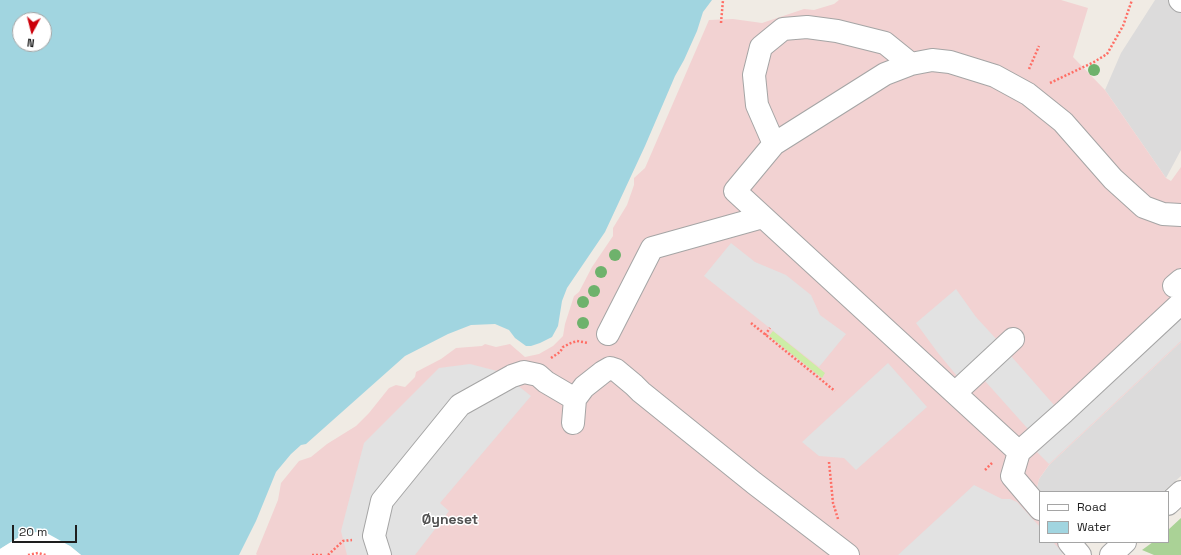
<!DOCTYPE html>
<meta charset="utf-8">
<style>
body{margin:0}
#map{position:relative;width:1181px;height:555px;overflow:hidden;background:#f0ebe4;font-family:"Space Grotesk",sans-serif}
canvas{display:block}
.legend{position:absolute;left:1039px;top:491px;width:130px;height:52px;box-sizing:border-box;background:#fff;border:1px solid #a5a5a5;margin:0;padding:5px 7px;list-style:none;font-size:12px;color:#1e1e1e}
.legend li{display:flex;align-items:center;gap:8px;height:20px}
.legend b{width:20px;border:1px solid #a5a5a5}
.north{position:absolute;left:12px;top:12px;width:40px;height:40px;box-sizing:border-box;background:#fff;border:1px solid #a5a5a5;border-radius:50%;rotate:187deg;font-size:11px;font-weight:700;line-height:16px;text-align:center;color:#1e1e1e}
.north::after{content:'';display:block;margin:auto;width:14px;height:18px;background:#cc000a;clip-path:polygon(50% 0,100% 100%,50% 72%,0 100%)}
.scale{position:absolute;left:12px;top:525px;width:65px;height:18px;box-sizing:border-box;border:2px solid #1e1e1e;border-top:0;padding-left:5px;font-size:12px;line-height:14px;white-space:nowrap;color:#1e1e1e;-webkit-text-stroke:3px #fff;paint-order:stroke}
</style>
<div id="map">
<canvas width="1181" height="555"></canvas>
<ul class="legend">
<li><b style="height:5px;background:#fff"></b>Road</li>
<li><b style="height:11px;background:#a1d5e0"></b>Water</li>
</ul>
<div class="north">N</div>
<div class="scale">20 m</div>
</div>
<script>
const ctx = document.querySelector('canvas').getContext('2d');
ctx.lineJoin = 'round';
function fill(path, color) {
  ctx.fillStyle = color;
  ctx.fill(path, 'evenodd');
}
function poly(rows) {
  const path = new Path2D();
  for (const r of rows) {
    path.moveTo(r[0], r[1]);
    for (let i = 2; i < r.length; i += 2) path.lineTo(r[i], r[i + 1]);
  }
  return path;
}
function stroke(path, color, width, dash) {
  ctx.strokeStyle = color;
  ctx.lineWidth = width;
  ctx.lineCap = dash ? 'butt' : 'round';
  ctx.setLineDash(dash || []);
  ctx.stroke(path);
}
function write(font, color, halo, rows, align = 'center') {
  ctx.font = font + ' "Space Grotesk",sans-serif';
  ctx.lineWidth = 3;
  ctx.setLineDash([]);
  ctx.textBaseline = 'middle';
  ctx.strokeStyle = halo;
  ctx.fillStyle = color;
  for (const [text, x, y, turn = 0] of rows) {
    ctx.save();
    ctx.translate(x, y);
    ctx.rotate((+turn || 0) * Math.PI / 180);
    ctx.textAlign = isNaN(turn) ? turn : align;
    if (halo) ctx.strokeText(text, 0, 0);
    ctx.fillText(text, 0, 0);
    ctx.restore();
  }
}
fill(poly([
 [1155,0,1172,0,1181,11,1181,150,1166,178,1105,90,1121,53],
 [1181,342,1181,476,1163,492,1041,492,1037,487,1039,479,1049,465]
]), '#dcdbdb');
fill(poly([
 [839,0,1061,0,1088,8,1073,57,1105,90,1166,178,1171,181,1181,167,1181,342,1049,465,1039,479,1037,487,1041,492,1040,492,1040,542,1077,542,1061,555,257,555,256,554,278,500,281,483,299,461,311,457,327,444,356,426,369,413,389,388,396,385,405,387,415,377,416,372,441,359,456,348,482,346,485,344,496,347,510,344,525,357,539,354,553,346,563,336,565,324,574,296,579,292,592,267,613,236,613,228,627,205,634,185,634,178,645,168,709,20,733,19,762,23,804,9,814,10,834,4]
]), '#f2d2d2');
fill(poly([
 [773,331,825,373,822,378,769,336]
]), '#cceda6');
fill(poly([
 [1181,518,1181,555,1154,555,1142,550,1153,542,1168,542,1168,530]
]), '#aad296');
fill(poly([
 [731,243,755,262,786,275,811,295,820,315,846,334,819,367,704,276],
 [956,289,976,317,999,342,957,376,938,353,916,323],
 [1181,318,1181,341,1049,464,1037,452],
 [1011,356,1054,405,1028,429,985,381],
 [888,363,927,407,856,470,844,458,819,456,802,442],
 [470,364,501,372,531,396,440,503,449,511,415,555,347,555,341,531,364,443,439,368],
 [974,485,1002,499,1010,499,1017,502,1040,527,1040,542,1053,542,1063,553,1061,555,898,555]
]), '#e2e2e2');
fill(poly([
 [0,0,712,0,703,12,697,31,684,60,675,76,645,146,605,232,567,288,562,301,558,326,552,337,540,343,531,346,526,346,515,338,509,330,495,324,471,325,448,334,405,356,306,444,301,445,291,454,276,472,256,521,239,555,81,555,70,546,24,534,0,549],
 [20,20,44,20,44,44,20,44]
]), '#a1d5e0');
fill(poly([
 [43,531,70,546,81,555,0,555,0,549,24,534]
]), '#fff');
const minor = poly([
 [1180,0,1181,1],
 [774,144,757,105,754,75,761,47,783,29,807,27,837,31,885,43,911,64],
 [1174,286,1181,280],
 [608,334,652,248,763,217],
 [955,393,1013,339],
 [573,423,575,399,584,387,603,372,610,368,616,370,634,385,641,392,754,483,848,555],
 [1019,452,735,191,774,144,885,74,911,64,932,60,950,62,995,76,1028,94,1063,122,1113,179,1144,207,1163,214,1181,215],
 [1168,504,1181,492],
 [1040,509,1012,476,1019,452,1064,412,1181,303],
 [1069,542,1080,555],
 [380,555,374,536,382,501,460,405,512,376,524,372,538,375,546,382,575,399],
 [1111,555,1125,542]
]);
stroke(minor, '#a5a5a5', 24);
stroke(poly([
 [721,23,723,0],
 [1029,69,1039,46],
 [1050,83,1094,62,1107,54,1123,26,1132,0],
 [751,323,835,391],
 [765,335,770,328],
 [551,358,560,352,563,347,571,343,577,341,588,343],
 [829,462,833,503,838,519],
 [985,470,992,463],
 [28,555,38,553,46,555],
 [312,555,323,555],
 [328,555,343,541,352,540]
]), '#ff6e65', 2.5, [2, 2]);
stroke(minor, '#fff', 22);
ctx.fillStyle = '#6eb26c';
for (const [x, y] of [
 [1094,70],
 [615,255],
 [601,272],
 [594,291],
 [583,302],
 [583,323]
]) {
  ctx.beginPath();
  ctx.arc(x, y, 6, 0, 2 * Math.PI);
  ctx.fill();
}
write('bold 14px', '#515151', '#fff', [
 ["Øyneset",450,520]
]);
</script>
